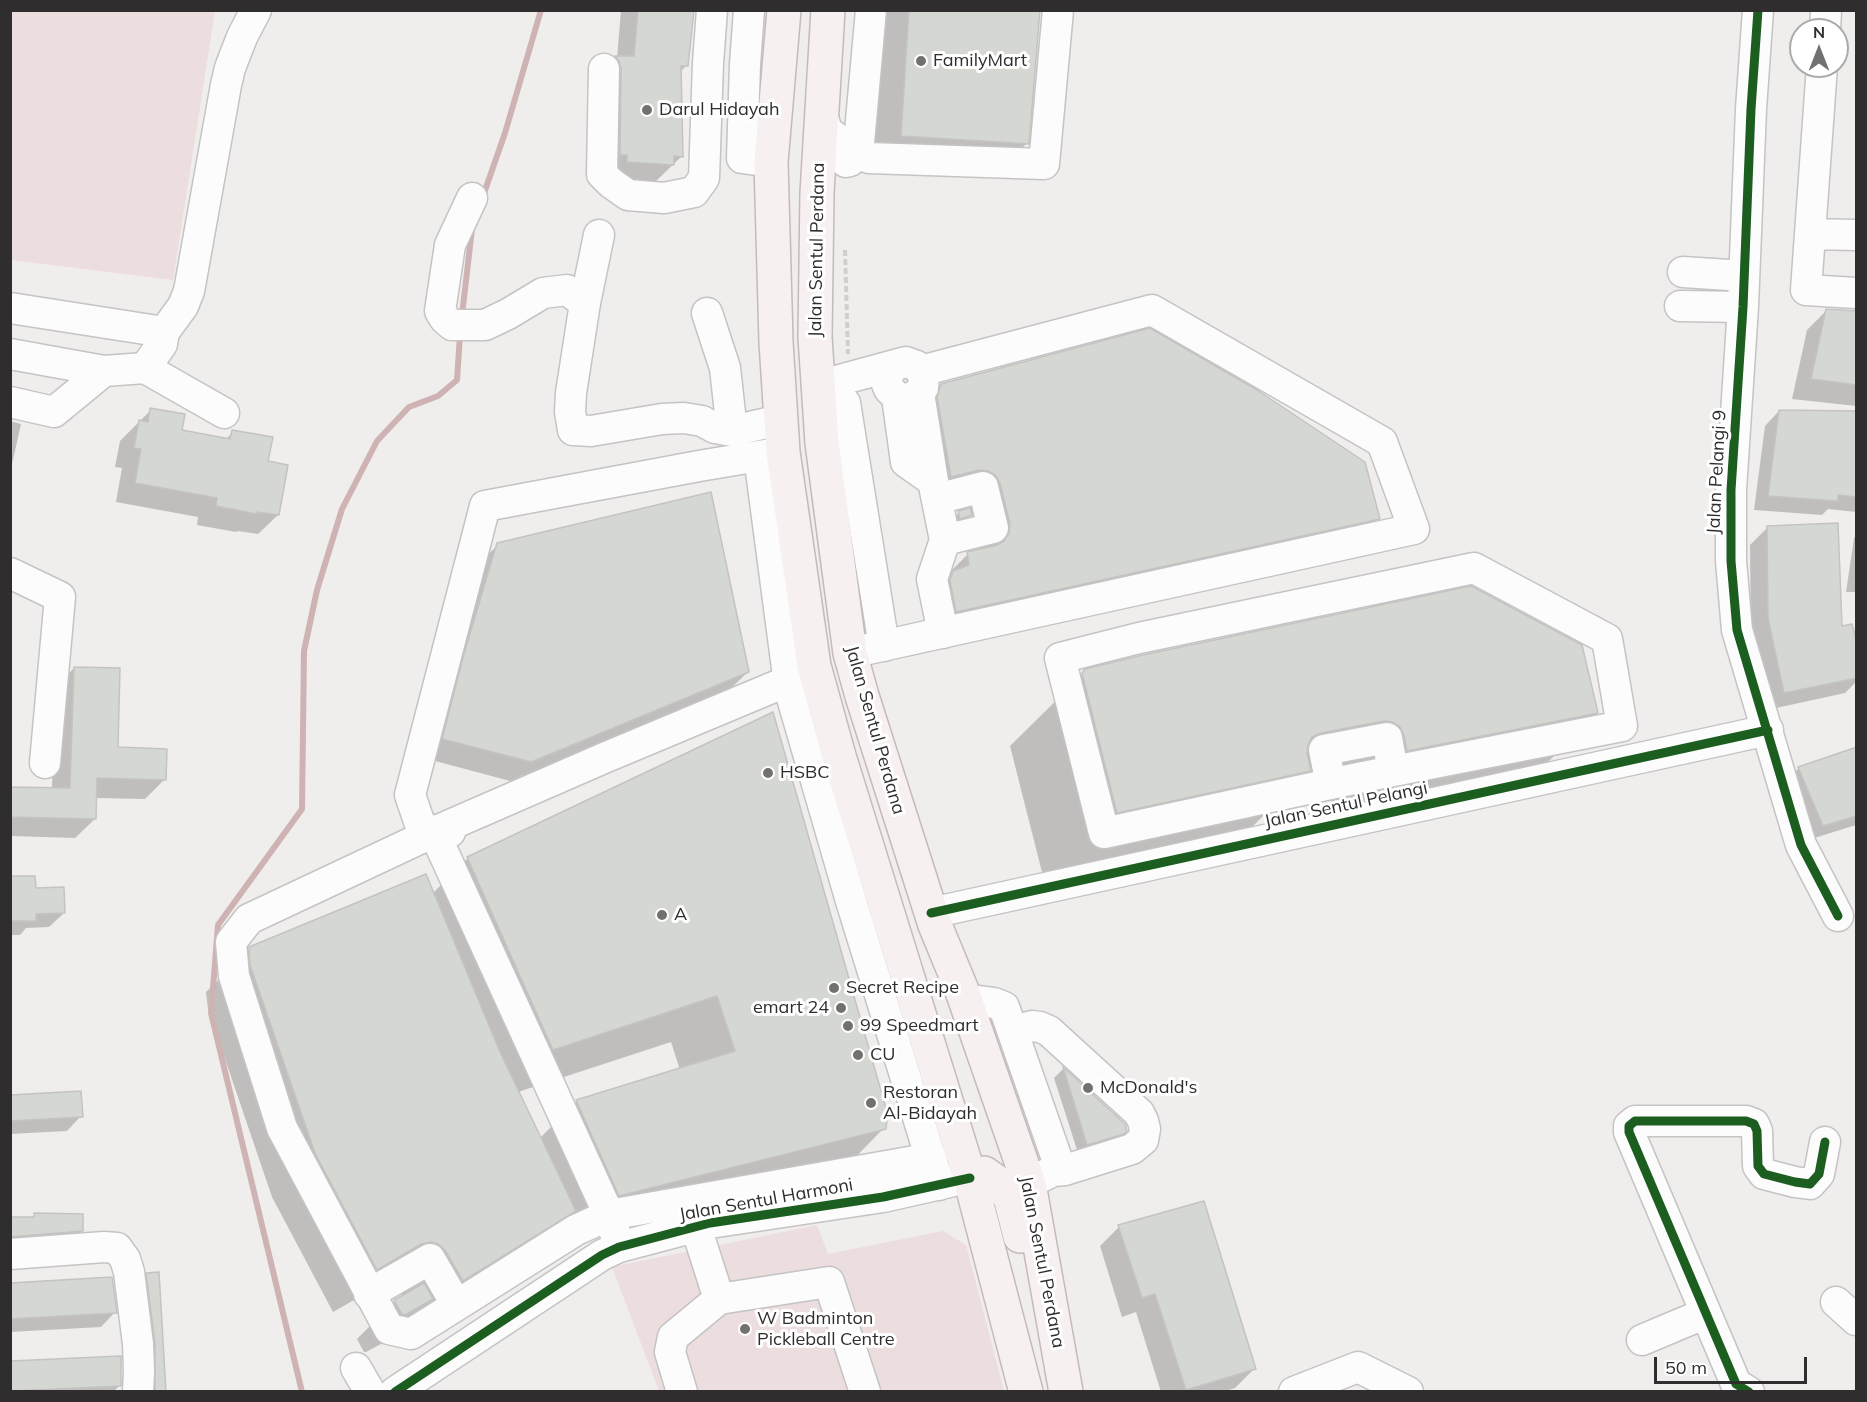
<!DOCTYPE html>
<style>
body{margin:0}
#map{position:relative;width:1867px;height:1402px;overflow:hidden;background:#f0eded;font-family:Mulish,sans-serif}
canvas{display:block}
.frame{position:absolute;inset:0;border:12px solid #2f2d2d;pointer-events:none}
.north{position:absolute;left:1789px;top:18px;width:60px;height:60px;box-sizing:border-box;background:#fff;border:2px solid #acabab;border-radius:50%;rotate:0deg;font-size:16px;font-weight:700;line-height:24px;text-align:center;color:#2f2d2d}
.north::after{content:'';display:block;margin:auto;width:21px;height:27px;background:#737070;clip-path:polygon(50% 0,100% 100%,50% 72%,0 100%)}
.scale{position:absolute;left:1654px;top:1357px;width:153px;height:27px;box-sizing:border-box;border:3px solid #2f2d2d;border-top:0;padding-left:8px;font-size:18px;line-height:21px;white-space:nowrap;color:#2f2d2d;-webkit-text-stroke:4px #fff;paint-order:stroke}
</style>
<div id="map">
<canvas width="1867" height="1402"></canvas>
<div class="frame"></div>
<div class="north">N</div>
<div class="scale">50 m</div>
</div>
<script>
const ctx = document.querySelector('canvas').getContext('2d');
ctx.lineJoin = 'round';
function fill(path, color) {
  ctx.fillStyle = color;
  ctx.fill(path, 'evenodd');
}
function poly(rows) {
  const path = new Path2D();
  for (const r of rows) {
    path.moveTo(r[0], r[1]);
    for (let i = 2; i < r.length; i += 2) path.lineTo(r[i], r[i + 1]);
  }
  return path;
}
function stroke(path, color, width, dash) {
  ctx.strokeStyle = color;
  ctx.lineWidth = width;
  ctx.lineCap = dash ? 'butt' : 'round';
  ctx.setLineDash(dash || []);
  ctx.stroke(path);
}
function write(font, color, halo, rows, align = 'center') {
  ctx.font = font + ' Mulish,sans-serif';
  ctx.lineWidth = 6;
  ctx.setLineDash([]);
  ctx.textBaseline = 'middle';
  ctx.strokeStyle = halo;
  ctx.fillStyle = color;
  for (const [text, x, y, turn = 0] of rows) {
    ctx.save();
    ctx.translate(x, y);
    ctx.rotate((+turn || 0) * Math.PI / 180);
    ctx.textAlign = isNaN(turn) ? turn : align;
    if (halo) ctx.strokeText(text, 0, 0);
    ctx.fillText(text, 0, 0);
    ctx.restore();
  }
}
fill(poly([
 [11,10,215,11,173,280,11,260],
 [817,1225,828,1254,943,1231,966,1245,1004,1391,659,1391,612,1267]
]), '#ecddde');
fill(poly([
 [621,10,692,10,687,65,679,73,681,157,653,184,608,181,597,77,617,58],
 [883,10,1037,10,1027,143,998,172,873,164],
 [1827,310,1856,313,1856,406,1792,399,1807,330],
 [941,385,1378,518,1349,547,928,640,922,610,924,602,939,583,968,554,981,550,972,514,942,544,930,541,959,513,970,510,966,503,949,498,912,414],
 [151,410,181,432,225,440,233,432,278,515,258,534,238,531,236,532,197,525,198,517,116,502,122,468,115,467,120,441],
 [1779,411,1856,412,1856,512,1828,509,1822,515,1754,510,1765,426],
 [10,421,21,424,10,473],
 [1768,527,1856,649,1856,682,1845,693,1767,710,1751,637,1750,545],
 [1856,529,1856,592,1846,592,1854,538,1856,535],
 [498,545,748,672,728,691,510,781,424,758,478,564],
 [74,668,116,749,164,780,145,799,95,798,95,819,75,838,10,836,10,788,52,789,55,688],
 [1086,671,1597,713,1525,785,1335,822,1333,807,1329,799,1281,798,1237,842,1045,884,1010,746],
 [772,715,884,1128,838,1175,573,1241,366,1352,364,1352,357,1339,395,1301,403,1296,395,1287,377,1287,333,1312,272,1197,208,1009,206,992,250,949,432,894,468,858],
 [671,1042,680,1070,576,1102,540,1138,518,1092],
 [1856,748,1856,825,1808,840,1784,783,1799,768],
 [10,878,34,889,64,913,49,927,26,928,20,935,10,935],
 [1063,1069,1124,1125,1126,1130,1116,1140,1078,1153,1054,1078],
 [10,1097,81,1116,67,1131,10,1134],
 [35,1215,81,1231,72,1240,10,1245,10,1219,31,1218],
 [1119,1227,1255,1368,1235,1388,1223,1392,1161,1392,1136,1312,1122,1317,1100,1246],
 [147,1274,164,1392,142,1392,133,1289],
 [10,1285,115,1312,101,1327,10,1332],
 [10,1362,120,1385,113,1392,10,1392]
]), '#0003');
stroke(poly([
 [482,199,505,133,541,10],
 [462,315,472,229],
 [302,1392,211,1013,218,925,302,809,304,651,317,590,342,509,377,441,409,407,438,396,457,380,460,335]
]), '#cfb3b4', 6);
const building = poly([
 [638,10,694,10,688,66,681,66,683,157,674,156,674,165,627,162,627,155,620,155,621,69,619,61,615,56,634,56,638,10],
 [909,10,1040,10,1029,144,901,136,909,10],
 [1826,309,1857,311,1857,385,1811,379,1826,309],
 [1150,328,1257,390,1365,462,1380,519,956,612,950,580,953,571,969,565,967,552,997,545,1004,541,1009,533,1010,524,1000,483,995,475,988,471,979,470,951,477,937,397,941,384,1150,328],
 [150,408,185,414,182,430,230,439,232,430,273,437,268,461,288,465,279,515,257,512,257,514,216,506,217,498,135,483,141,449,134,448,139,420,148,422,150,408],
 [1779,410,1857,411,1857,497,1838,495,1838,501,1768,496,1779,410],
 [711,492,749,672,531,762,442,739,464,654,497,543,711,492],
 [970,508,972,515,960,519,958,511,970,508],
 [1838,523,1842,626,1852,624,1857,643,1857,678,1784,693,1768,618,1767,526,1838,523],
 [1471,586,1582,645,1598,713,1407,751,1404,735,1400,727,1392,722,1384,721,1321,733,1312,737,1308,745,1307,753,1311,771,1117,813,1082,673,1085,669,1143,655,1471,586],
 [74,667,120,668,118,747,167,749,166,780,97,778,96,819,10,817,10,787,70,788,74,667],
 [773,712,885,1105,887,1120,886,1129,619,1196,576,1100,735,1051,717,996,553,1050,467,857,773,712],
 [1857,747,1857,816,1823,826,1798,767,1857,747],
 [426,874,500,1052,576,1211,463,1281,445,1250,438,1244,431,1242,421,1244,377,1270,315,1153,250,965,249,947,426,874],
 [10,876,35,876,36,888,64,887,65,913,36,914,36,921,10,921,10,876],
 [1063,1067,1125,1124,1127,1131,1124,1134,1087,1145,1063,1067],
 [81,1091,83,1117,10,1121,10,1095,81,1091],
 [1204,1201,1256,1369,1186,1390,1155,1294,1142,1298,1118,1225,1204,1201],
 [34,1213,83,1214,83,1231,10,1237,10,1217,34,1217,34,1213],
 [159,1272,166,1392,155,1392,155,1343,146,1273,159,1272],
 [112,1277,117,1313,10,1319,10,1283,112,1277],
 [424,1283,433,1299,405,1315,402,1314,394,1300,424,1283],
 [121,1356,121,1386,10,1391,10,1361,121,1356]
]);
fill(building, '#d5d8d2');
stroke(building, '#c4c3c3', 1.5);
const minor = poly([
 [749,10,745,64,742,158,771,162],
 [1758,10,1751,109,1743,307,1731,490,1731,561,1737,630,1801,845,1838,916],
 [1825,30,1826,10],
 [1822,66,1806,290,1856,293],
 [604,69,602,174,611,183,628,195,664,198,694,192,704,178,708,63,712,10],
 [821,111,827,131,858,154,869,158,1044,164,1058,10],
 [846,162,850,161,858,154,871,10],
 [472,198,450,245,440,311,445,319,452,325,485,325,508,314,543,293,567,290,585,303],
 [1810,234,1856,235],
 [599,235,585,303,571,393,570,412,573,430,591,431,662,419,684,418,702,421,715,428,732,431,780,420],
 [1683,272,1744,276],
 [1680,306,1743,307],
 [10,308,164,332],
 [707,313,725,368,732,431],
 [10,354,104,371,145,368,224,413],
 [145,368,162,344,164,332,183,306,189,291,226,85,230,68,242,37,256,10],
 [818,386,906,362,917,366,924,376,923,388,914,397,903,399,897,397,889,389,887,384,888,374,894,366],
 [919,393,933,481,945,540,932,579,943,633],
 [897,397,906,462,933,481],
 [10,402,54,412,104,371],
 [845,403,884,646],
 [759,456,790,691,851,901,939,1185],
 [937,499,983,487,993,528,945,540],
 [1474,568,1607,639,1622,726,1358,778,1104,833,1060,658,1139,638,1474,568],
 [10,573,60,597,45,763],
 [850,653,1414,529,1382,442,1152,310,921,371],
 [815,672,788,681,604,758,434,832,249,919,231,942,234,976,282,1128,389,1329,411,1334,576,1230,609,1215,932,1158],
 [1331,784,1324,750,1387,738,1393,771],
 [434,832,609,1215,615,1233],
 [450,832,443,835,425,828,420,824,410,795,485,506,699,466,783,452],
 [931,913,1768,730],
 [964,999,994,1003,1004,1007,1057,1159,1057,1166,1053,1171,1037,1179],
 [1014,1031,1032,1026,1040,1027,1049,1031,1139,1113,1143,1121,1145,1129,1143,1140,1132,1149,1065,1170,1053,1171],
 [696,1227,719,1299],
 [10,1254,104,1247,117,1248,125,1259,129,1272,138,1344,139,1372,138,1392],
 [369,1294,430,1259,456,1304],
 [1836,1302,1856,1320],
 [1642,1340,1706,1313],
 [356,1368,370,1392],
 [395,1392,602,1255,619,1247,710,1223,883,1197,958,1180],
 [682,1392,670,1352,673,1337,719,1299,829,1282,865,1392],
 [1294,1392,1358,1367,1408,1392],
 [1749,1392,1736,1384,1629,1132,1629,1126,1635,1121,1746,1121,1754,1124,1757,1131,1758,1166,1764,1174,1795,1182,1810,1184,1819,1174,1825,1142]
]);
const major = poly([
 [784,10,771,162,776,342,783,452,814,666,839,756,970,1178,1026,1392],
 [828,10,817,193,815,337,822,443,850,653,862,696,935,925,961,988,1029,1184,1066,1392],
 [984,1173,1001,1185,1010,1197,1020,1236]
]);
stroke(minor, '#c5c3c3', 33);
stroke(major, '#c5baba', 36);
stroke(poly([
 [845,250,848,354]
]), '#d0cece', 4, [6, 3]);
stroke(minor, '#fdfcfc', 30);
stroke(major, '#f7f0f0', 33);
stroke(poly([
 [1758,10,1751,109,1743,307,1731,490,1731,561,1737,630,1801,845,1838,916],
 [931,913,1768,730],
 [395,1392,602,1255,619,1247,710,1223,883,1197,970,1178],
 [1749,1392,1736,1384,1629,1132,1629,1126,1635,1121,1746,1121,1754,1124,1757,1131,1758,1166,1764,1174,1795,1182,1810,1184,1819,1174,1825,1142]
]), '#1b5e20', 9);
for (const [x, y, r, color] of [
 [921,61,6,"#737070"],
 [647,110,6,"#737070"],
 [768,773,6,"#737070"],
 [662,915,6,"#737070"],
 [834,988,6,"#737070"],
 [841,1008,6,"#737070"],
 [848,1026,6,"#737070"],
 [858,1055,6,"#737070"],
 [1088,1088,6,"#737070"],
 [871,1103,6,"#737070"],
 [745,1329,6,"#737070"]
]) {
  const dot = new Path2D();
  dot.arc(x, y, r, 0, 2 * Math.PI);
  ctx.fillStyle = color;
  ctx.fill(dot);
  stroke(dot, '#fff', 2);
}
write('18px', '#2f2d2d', '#fff', [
 ["FamilyMart",933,61],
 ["Darul Hidayah",659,110],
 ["HSBC",780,773],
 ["A",674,915],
 ["Secret Recipe",846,988],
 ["emart 24",829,1008,"right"],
 ["99 Speedmart",860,1026],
 ["CU",870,1055],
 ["McDonald's",1100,1088],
 ["Restoran",883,1093],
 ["Al-Bidayah",883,1114],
 ["W Badminton",757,1319],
 ["Pickleball Centre",757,1340]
], 'left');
write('18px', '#2f2d2d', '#fff', [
 ["Jalan Sentul Perdana",817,250,-89],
 ["Jalan Pelangi 9",1717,472,-87],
 ["Jalan Sentul Perdana",875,730,74],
 ["Jalan Sentul Pelangi",1346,805,-12],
 ["Jalan Sentul Harmoni",766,1200,-10],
 ["Jalan Sentul Perdana",1042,1262,79]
]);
</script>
